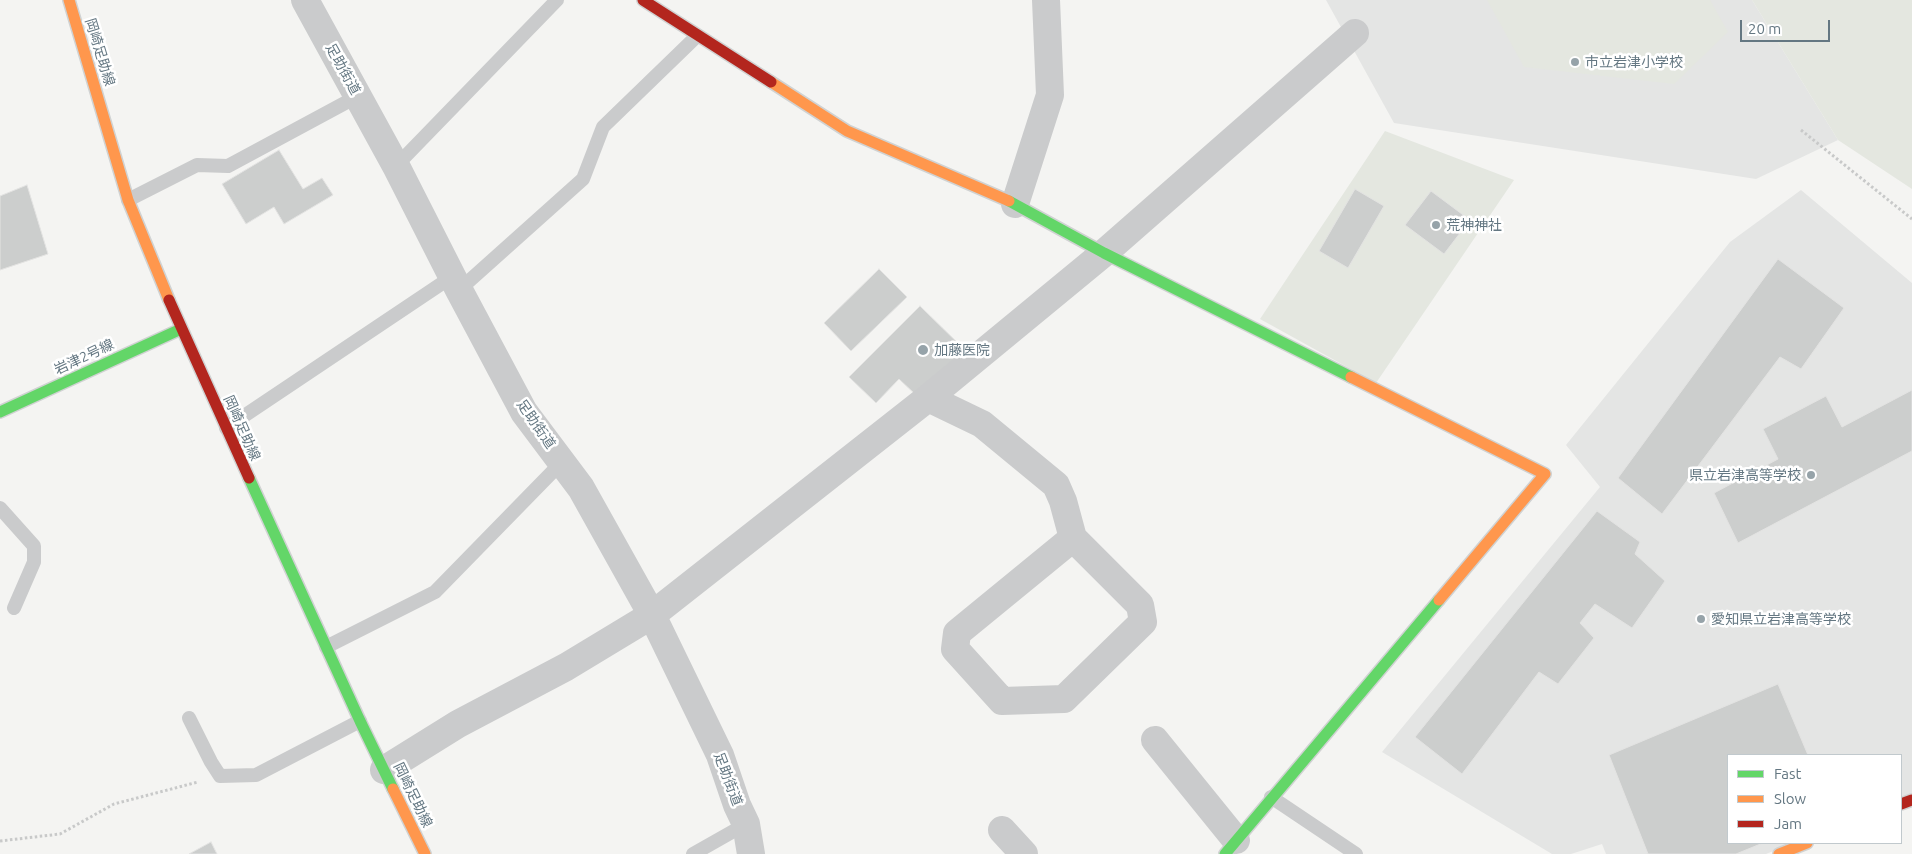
<!DOCTYPE html>
<meta charset="utf-8">
<style>
body{margin:0}
#map{position:relative;width:1912px;height:854px;overflow:hidden;background:#f4f4f2;font-family:Ubuntu,sans-serif}
canvas{display:block}
.legend{position:absolute;left:1727px;top:754px;width:175px;height:90px;box-sizing:border-box;background:#fff;border:1px solid #c1c9cd;margin:0;padding:6px 9px;list-style:none;font-size:15px;color:#647782}
.legend li{display:flex;align-items:center;gap:10px;height:25px}
.legend b{width:25px;border:1px solid #c1c9cd}
.scale{position:absolute;left:1740px;top:20px;width:90px;height:22px;box-sizing:border-box;border:2px solid #647782;border-top:0;padding-left:6px;font-size:15px;line-height:18px;white-space:nowrap;color:#647782;-webkit-text-stroke:4px #fff;paint-order:stroke}
</style>
<div id="map">
<canvas width="1912" height="854"></canvas>
<ul class="legend">
<li><b style="height:6px;background:#63d668"></b>Fast</li>
<li><b style="height:6px;background:#ff974d"></b>Slow</li>
<li><b style="height:6px;background:#b3261e"></b>Jam</li>
</ul>
<div class="scale">20 m</div>
</div>
<script>
const ctx = document.querySelector('canvas').getContext('2d');
ctx.lineJoin = 'round';
function fill(path, color) {
  ctx.fillStyle = color;
  ctx.fill(path, 'evenodd');
}
function poly(rows) {
  const path = new Path2D();
  for (const r of rows) {
    path.moveTo(r[0], r[1]);
    for (let i = 2; i < r.length; i += 2) path.lineTo(r[i], r[i + 1]);
  }
  return path;
}
function stroke(path, color, width, dash) {
  ctx.strokeStyle = color;
  ctx.lineWidth = width;
  ctx.lineCap = dash ? 'butt' : 'round';
  ctx.setLineDash(dash || []);
  ctx.stroke(path);
}
function write(font, color, halo, rows, align = 'center') {
  ctx.font = font + ' Ubuntu,"Noto Sans JP",sans-serif';
  ctx.lineWidth = 5;
  ctx.setLineDash([]);
  ctx.textBaseline = 'middle';
  ctx.strokeStyle = halo;
  ctx.fillStyle = color;
  for (const [text, x, y, turn = 0] of rows) {
    ctx.save();
    ctx.translate(x, y);
    ctx.rotate((+turn || 0) * Math.PI / 180);
    ctx.textAlign = isNaN(turn) ? turn : align;
    if (halo) ctx.strokeText(text, 0, 0);
    ctx.fillText(text, 0, 0);
    ctx.restore();
  }
}
fill(poly([
 [1326,0,1752,0,1838,140,1756,179,1394,123],
 [1801,190,1912,283,1912,794,1901,799,1901,755,1728,755,1728,843,1793,843,1766,854,1606,854,1602,844,1571,854,1552,854,1382,752,1600,487,1566,445,1730,242]
]), '#e4e5e4');
fill(poly([
 [1487,0,1710,0,1728,32,1674,84,1524,67],
 [1752,0,1912,0,1912,189,1838,140],
 [1385,131,1514,180,1376,383,1260,319]
]), '#e4e7e0');
const building = poly([
 [279,150,303,189,322,178,333,195,284,224,274,207,246,224,222,184,279,150],
 [27,185,48,254,0,270,0,196,27,185],
 [1355,189,1384,206,1348,268,1319,251,1355,189],
 [1431,191,1470,220,1444,254,1405,225,1431,191],
 [1778,259,1844,308,1801,369,1780,357,1662,514,1618,478,1778,259],
 [879,269,907,297,851,351,824,323,879,269],
 [920,306,964,349,917,396,899,379,876,403,849,377,920,306],
 [1912,390,1912,451,1738,543,1714,493,1778,459,1763,429,1826,396,1842,427,1912,390],
 [1597,511,1640,542,1635,554,1665,581,1632,628,1595,604,1580,623,1594,638,1558,684,1539,672,1462,774,1415,737,1597,511],
 [1778,684,1808,755,1728,755,1728,843,1763,843,1736,854,1648,854,1609,755,1778,684],
 [211,842,217,854,189,854,211,842]
]);
fill(building, '#cccecd');
stroke(building, '#e3e3e2', 1);
const fast = poly([
 [1009,201,1104,253,1351,377],
 [0,412,181,329],
 [249,478,360,721,393,789],
 [1225,854,1439,600]
]);
const slow = poly([
 [69,0,128,200,169,300],
 [771,82,847,131,1009,201],
 [1351,377,1545,474,1439,600],
 [393,789,425,854],
 [1779,854,1807,843]
]);
const jam = poly([
 [643,0,771,82],
 [169,300,249,478],
 [1901,804,1912,800]
]);
stroke(fast, '#d0d2d2', 14);
stroke(slow, '#d0d2d2', 14);
stroke(jam, '#d0d2d2', 14);
stroke(poly([
 [1801,130,1912,219],
 [0,841,60,834,114,804,198,782]
]), '#c8c9c9', 3, [2.5, 2.5]);
stroke(poly([
 [396,166,557,0],
 [128,200,197,165,228,166,358,96],
 [459,290,583,179,603,127,697,36],
 [226,428,453,276],
 [0,508,34,546,34,562,14,608],
 [326,647,435,592,562,462],
 [189,718,211,762,220,776,256,775,360,721],
 [1271,797,1356,854],
 [693,854,746,824]
]), '#cacbcc', 14);
stroke(poly([
 [305,0,396,166,459,290,524,412,581,488,652,615,720,755,737,805,746,824,751,854],
 [1015,204,1050,95,1046,0],
 [928,398,982,424,1056,485,1063,501,1073,538,1140,605,1143,622,1064,699,1002,701,955,649,957,633,1073,538],
 [1155,740,1236,840],
 [384,770,458,724,566,667,652,615,928,398,1104,253,1355,33],
 [1002,830,1024,854]
]), '#cacbcc', 28);
stroke(fast, '#63d668', 11);
stroke(slow, '#ff974d', 11);
stroke(jam, '#b3261e', 11);
for (const [x, y, r, color] of [
 [1575,62,5,"#96a3a9"],
 [1436,225,5,"#96a3a9"],
 [923,350,6,"#96a3a9"],
 [1811,475,5,"#96a3a9"],
 [1701,619,5,"#96a3a9"]
]) {
  const dot = new Path2D();
  dot.arc(x, y, r, 0, 2 * Math.PI);
  ctx.fillStyle = color;
  ctx.fill(dot);
  stroke(dot, '#fff', 2);
}
write('14px', '#647782', '#fff', [
 ["岡崎足助線",100,52,73],
 ["足助街道",343,69,61],
 ["岩津2号線",84,357,-25],
 ["足助街道",536,424,55],
 ["岡崎足助線",242,428,66],
 ["足助街道",728,779,69],
 ["岡崎足助線",413,795,64]
]);
write('14px', '#647782', '#fff', [
 ["市立岩津小学校",1585,62],
 ["荒神神社",1446,225],
 ["加藤医院",934,350],
 ["県立岩津高等学校",1801,475,"right"],
 ["愛知県立岩津高等学校",1711,619]
], 'left');
</script>
